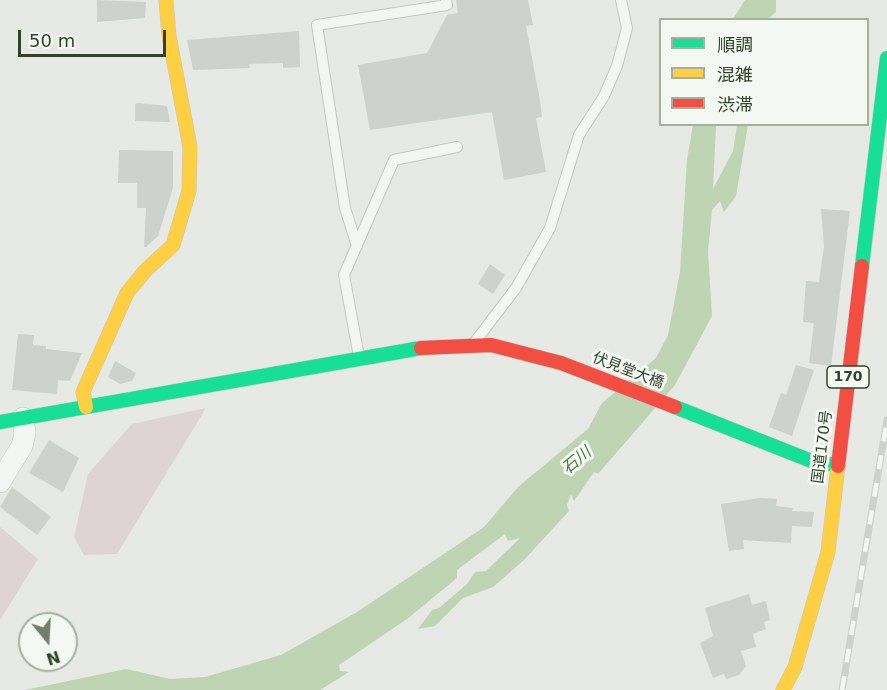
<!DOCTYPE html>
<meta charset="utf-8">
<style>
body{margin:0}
#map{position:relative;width:887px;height:690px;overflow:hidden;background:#e6e9e4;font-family:"DejaVu Sans","Noto Sans JP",sans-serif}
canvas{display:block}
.legend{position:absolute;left:659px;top:18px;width:210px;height:108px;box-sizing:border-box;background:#f4f8f2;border:2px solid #a6b0a2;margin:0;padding:8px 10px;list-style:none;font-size:18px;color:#30442a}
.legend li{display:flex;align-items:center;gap:12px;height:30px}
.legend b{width:30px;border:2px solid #a6b0a2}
.north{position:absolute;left:18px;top:612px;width:60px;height:60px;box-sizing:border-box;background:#f4f8f2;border:2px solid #a6b0a2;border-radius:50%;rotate:162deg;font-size:16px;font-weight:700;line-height:24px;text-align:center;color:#30442a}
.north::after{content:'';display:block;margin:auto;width:21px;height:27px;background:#707e6b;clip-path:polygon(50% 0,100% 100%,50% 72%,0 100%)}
.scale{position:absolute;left:18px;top:30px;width:148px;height:27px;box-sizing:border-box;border:3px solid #30442a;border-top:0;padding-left:8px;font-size:18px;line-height:21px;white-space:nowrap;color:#30442a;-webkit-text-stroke:4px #f4f8f2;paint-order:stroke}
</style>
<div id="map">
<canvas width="887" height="690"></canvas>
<ul class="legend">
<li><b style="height:8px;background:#16e098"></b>順調</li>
<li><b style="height:8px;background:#ffcf43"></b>混雑</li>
<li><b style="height:8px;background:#f24e42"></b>渋滞</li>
</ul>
<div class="north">N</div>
<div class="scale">50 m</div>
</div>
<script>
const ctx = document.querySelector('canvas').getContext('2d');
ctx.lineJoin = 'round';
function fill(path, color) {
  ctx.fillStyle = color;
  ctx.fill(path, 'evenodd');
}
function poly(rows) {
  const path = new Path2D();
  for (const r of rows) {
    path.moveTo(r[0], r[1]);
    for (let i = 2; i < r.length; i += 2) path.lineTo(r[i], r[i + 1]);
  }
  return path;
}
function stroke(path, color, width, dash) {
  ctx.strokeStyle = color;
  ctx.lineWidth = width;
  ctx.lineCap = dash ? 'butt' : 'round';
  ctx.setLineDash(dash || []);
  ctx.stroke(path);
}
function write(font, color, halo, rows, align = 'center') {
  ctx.font = font + ' "DejaVu Sans","Noto Sans JP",sans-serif';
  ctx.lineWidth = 6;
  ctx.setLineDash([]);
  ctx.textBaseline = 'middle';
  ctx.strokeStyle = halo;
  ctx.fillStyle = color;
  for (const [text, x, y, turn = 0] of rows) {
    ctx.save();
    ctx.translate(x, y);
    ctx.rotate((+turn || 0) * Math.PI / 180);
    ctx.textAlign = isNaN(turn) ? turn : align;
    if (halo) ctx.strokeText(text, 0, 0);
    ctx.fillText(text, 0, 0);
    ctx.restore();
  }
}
fill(poly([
 [206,408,117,554,84,555,74,537,88,474,132,424],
 [0,527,38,559,0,620]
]), '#ddd4d3');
fill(poly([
 [745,0,776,0,776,12,768,19,733,19],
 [693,125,716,125,713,189,733,151,737,125,748,125,736,196,724,212,720,201,712,210,708,251,712,316,675,385,598,474,594,472,574,501,571,494,567,505,569,511,524,560,493,587,463,598,435,626,418,629,432,610,439,608,467,584,475,572,486,571,520,538,508,541,505,534,457,570,457,578,407,619,339,665,340,671,349,672,320,690,25,690,126,669,170,679,205,677,281,655,357,612,484,527,518,487,588,429,602,403,656,358,668,335,680,272,687,160]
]), '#bed4b2');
fill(poly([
 [97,0,146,2,145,18,97,22],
 [456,0,528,0,533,25,526,26,540,101,542,117,536,118,546,172,504,180,492,112,370,130,358,65,427,53,447,15,458,13],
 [299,31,300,67,283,68,283,63,249,64,250,68,193,70,187,40],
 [138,103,167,106,170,122,135,121,135,104],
 [119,150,173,151,173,188,158,236,146,247,144,247,146,208,137,208,137,183,118,183],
 [821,209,850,211,831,366,809,363,814,323,803,322,806,281,819,282,824,246],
 [490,264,505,275,493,294,478,284],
 [18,334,34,335,33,345,46,346,46,349,82,353,70,381,58,380,57,394,12,390],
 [115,361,136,373,132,381,120,384,108,377],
 [796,365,814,370,792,436,769,427,781,393,786,395],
 [49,440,79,458,63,492,29,473],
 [12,487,51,517,37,535,0,507],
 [761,498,777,499,776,506,793,508,792,511,814,512,812,527,792,526,791,543,743,540,744,549,729,551,721,504],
 [749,594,752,605,766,601,770,620,764,622,766,629,753,634,756,647,741,651,746,666,739,675,726,679,724,674,713,678,700,643,713,636,705,608]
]), '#ced2cd');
const lane = poly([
 [357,246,345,208,317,25,447,5,446,0],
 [474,343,516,288,550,228,579,135,604,96,617,66,627,28,621,0],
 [359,357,344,275,394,160,457,147]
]);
const street = poly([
 [0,482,22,446,25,433,23,418]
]);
const fast = poly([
 [862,266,887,58],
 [675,407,814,462,838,465],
 [0,422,421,348]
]);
const slow = poly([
 [86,407,83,392,127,293,145,271,173,245,189,191,190,147,169,36,166,0],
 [783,690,795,667,828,552,838,466]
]);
const jam = poly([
 [421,348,491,345,561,363,675,407],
 [838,466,862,266]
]);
stroke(lane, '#c4c7c2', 12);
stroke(street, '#c4c7c2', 22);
stroke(fast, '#c4c7c2', 15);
stroke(slow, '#c4c7c2', 15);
stroke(jam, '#c4c7c2', 15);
stroke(lane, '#f4f6f3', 10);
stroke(street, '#f4f6f3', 21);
stroke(fast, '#16e098', 14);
stroke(slow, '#ffcf43', 14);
stroke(jam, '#f24e42', 14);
const rail = poly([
 [842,690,887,420]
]);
stroke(rail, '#ced1cc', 7);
stroke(rail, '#f4f8f2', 4.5, [14]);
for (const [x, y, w] of [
 [848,377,42]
]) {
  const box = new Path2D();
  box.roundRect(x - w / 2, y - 11, w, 22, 4.5);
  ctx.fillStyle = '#f4f8f2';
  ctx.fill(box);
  stroke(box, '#30442a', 1.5);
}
write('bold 14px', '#30442a', null, [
 ["170",848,377]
]);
write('15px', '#30442a', '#f4f8f2', [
 ["伏見堂大橋",628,371,21],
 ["国道170号",823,447,-83]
]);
write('italic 16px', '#487933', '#f4f8f2', [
 ["石川",577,461,-40]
]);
</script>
